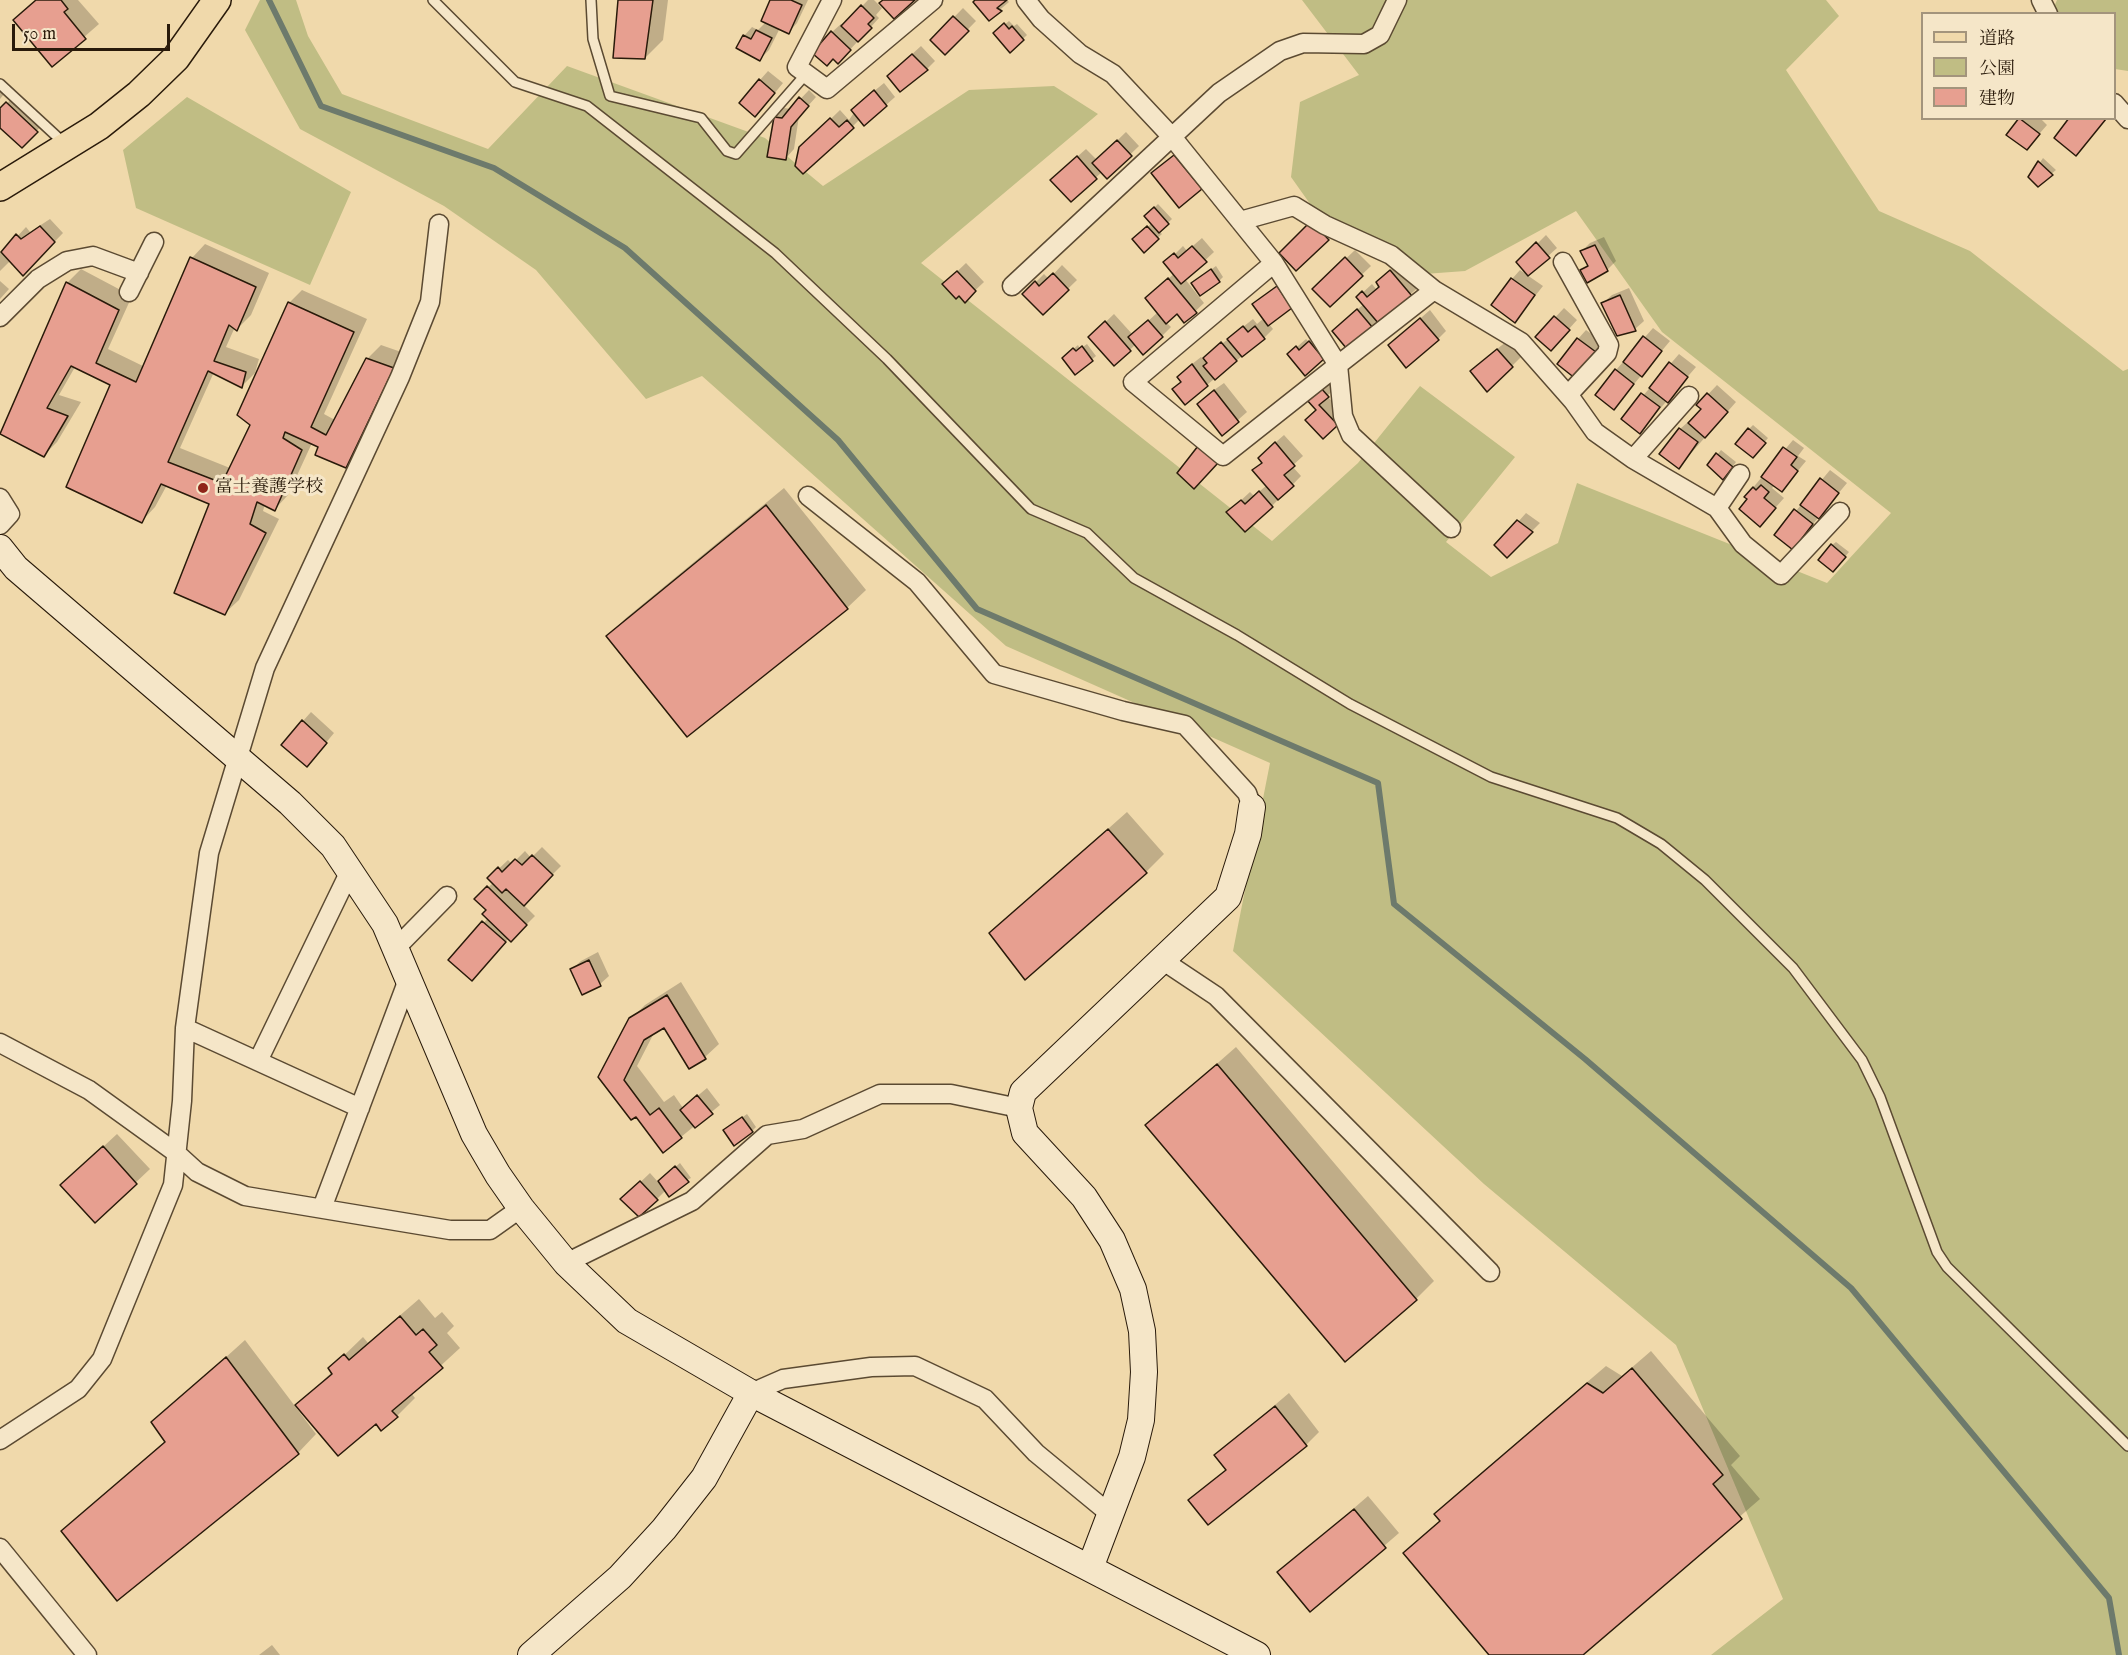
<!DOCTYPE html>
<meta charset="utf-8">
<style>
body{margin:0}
#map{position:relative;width:2128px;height:1655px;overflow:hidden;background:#f0d9ab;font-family:"IM FELL English","Noto Serif JP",serif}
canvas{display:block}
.legend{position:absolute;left:1921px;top:12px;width:195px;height:108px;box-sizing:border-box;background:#f5e6c8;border:2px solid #a3947c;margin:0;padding:8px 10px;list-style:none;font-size:18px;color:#291a0a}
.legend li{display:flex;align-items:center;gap:12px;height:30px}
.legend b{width:30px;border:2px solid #a3947c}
.scale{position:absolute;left:12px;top:24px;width:158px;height:27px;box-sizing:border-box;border:3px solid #291a0a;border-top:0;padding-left:8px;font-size:18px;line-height:21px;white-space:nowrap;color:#291a0a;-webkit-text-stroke:4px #f5e6c8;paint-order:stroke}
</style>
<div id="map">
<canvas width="2128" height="1655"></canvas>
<ul class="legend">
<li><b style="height:8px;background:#f0d9ab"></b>道路</li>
<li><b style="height:16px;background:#c0bd84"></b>公園</li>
<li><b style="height:16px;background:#e79f90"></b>建物</li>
</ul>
<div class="scale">50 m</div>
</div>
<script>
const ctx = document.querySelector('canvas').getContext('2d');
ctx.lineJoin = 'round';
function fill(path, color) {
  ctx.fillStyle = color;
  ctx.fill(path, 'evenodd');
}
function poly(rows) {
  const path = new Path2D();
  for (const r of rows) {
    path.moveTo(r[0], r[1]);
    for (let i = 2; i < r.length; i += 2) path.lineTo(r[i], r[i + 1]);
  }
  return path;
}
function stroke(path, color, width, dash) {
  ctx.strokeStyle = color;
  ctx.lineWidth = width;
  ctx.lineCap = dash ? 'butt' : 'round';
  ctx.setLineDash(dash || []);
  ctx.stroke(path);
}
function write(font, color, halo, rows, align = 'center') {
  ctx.font = font + ' "IM FELL English","Noto Serif JP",serif';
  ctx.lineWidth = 6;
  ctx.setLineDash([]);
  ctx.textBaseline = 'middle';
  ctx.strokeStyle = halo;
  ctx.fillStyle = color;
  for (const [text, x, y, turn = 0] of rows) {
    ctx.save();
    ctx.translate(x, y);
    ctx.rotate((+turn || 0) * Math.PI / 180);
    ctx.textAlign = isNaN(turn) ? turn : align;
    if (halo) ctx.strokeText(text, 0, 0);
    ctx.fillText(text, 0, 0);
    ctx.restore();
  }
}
fill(poly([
 [260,0,296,0,308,36,342,94,488,149,567,66,765,138,823,186,969,90,1054,86,1098,114,921,263,1272,541,1358,463,1420,386,1515,457,1446,542,1491,577,1558,543,1577,483,1827,583,1891,513,1662,332,1576,211,1465,271,1411,275,1325,225,1291,177,1300,102,1359,75,1302,0,1826,0,1839,16,1786,70,1879,211,1970,251,2123,371,2128,369,2128,1655,1711,1655,1783,1599,1676,1345,1484,1184,1233,951,1270,763,1006,646,702,376,646,399,536,270,444,206,300,129,245,30],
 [2057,0,2128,0,2128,71,2115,69,2114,14,2051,14],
 [187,97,351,192,310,285,136,208,123,150]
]), '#c0bd84');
fill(poly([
 [36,0,78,0,99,24,52,65,15,20],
 [619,0,668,0,663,40,645,58],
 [772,0,808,0,797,23,789,32,780,28,769,50,760,59,744,36,752,27,758,30,766,22],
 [868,0,874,0,882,8,876,15,879,18,847,53,832,32,841,24,843,26],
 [977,0,1007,0,1009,2,989,19],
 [963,8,976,21,945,53,932,40],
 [1009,21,1014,26,1017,24,1027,35,1010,51,995,33],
 [921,46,935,61,927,69,898,67],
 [768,71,783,83,764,106,760,80],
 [0,80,9,88,0,99],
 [884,83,895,97,886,105,860,119,853,126,801,148,840,110,849,120,862,101],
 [809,90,816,97,799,116,794,149,786,158,775,117,784,108,791,109],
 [15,95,45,122,22,146,0,126,0,111],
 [2021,118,2040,118,2047,125,2027,148,2009,134],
 [1126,132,1139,146,1107,177,1102,172,1071,200,1061,171,1086,149,1097,160],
 [1183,147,1209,180,1201,188,1153,173],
 [2043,158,2056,170,2038,185,2030,177],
 [1158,204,1172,219,1159,231,1162,234,1144,250,1134,240,1152,223,1146,216],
 [50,219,63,233,23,274,11,260,0,271,0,251,2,253,26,227,30,232],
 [1546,235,1557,248,1527,275,1543,286,1515,321,1512,279,1520,270,1526,274,1518,263],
 [1604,237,1616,261,1607,270,1582,270,1588,264,1582,251,1590,243],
 [1202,238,1214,252,1185,279,1204,303,1185,321,1178,312,1166,322,1171,327,1162,336,1136,344,1115,364,1090,337,1114,314,1133,335,1158,312,1156,289,1175,273,1172,257,1183,246,1187,251],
 [205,244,269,273,251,315,237,329,235,327,226,347,259,359,255,373,242,386,214,372,180,448,230,468,252,425,289,303,302,290,367,319,324,414,335,420,367,359,381,345,407,354,359,452,345,466,312,443,288,495,275,509,265,504,263,511,279,519,239,600,225,613,211,504,167,485,155,507,142,521,112,384,75,367,59,395,81,402,57,442,44,455,1,433,67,283,81,269,132,296,108,349,145,367,192,258],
 [1355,250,1371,266,1330,305,1314,289],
 [1400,262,1420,286,1372,327,1342,322,1364,304,1358,297,1372,284,1376,289,1386,274],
 [966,263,984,282,965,300,944,284],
 [1062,265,1077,280,1043,313,1024,294,1044,274,1049,279],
 [1216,266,1223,277,1219,281,1197,280],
 [1286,279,1300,298,1269,324,1273,329,1264,338,1185,403,1174,389,1182,381,1187,368,1201,357,1203,359,1253,319,1257,324,1264,318,1254,304],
 [0,281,9,289,0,299],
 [1629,288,1644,321,1635,329,1603,303,1612,295],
 [1564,308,1577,320,1559,340,1537,337],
 [1430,310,1446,331,1438,339,1390,345],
 [1653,328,1670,341,1614,408,1616,370],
 [1586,330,1604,343,1585,368,1578,339],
 [1319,334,1323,358,1289,354,1306,339,1309,342],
 [1507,341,1521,357,1488,390,1481,362],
 [1087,344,1096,356,1076,373,1068,354,1078,345,1080,349],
 [1679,354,1696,367,1640,432,1623,419],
 [1330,379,1337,387,1327,396,1346,416,1337,424,1309,399],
 [1224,383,1247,412,1222,434,1207,395],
 [1717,385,1736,402,1679,467,1661,454,1680,429,1703,409,1698,405],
 [1753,425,1768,438,1756,452,1749,429],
 [1284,435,1303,456,1292,466,1301,476,1272,506,1237,504,1250,492,1254,496,1267,485,1255,470,1263,462,1268,449],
 [1793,440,1804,448,1798,456,1806,461,1782,490,1775,485,1772,488,1784,498,1768,516,1746,496],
 [1721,450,1736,462,1727,474,1709,465],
 [1830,470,1847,483,1793,548,1776,535],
 [784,488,866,590,847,608,687,735,608,636,626,618],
 [1526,513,1540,523,1507,556,1518,522],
 [1836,542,1849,552,1837,566,1832,545],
 [311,712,334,733,315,756,303,721],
 [1127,812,1164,854,1146,872,991,933],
 [542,847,561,866,523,904,535,916,511,940,509,938,480,970,450,960,488,918,488,910,476,899,494,882,489,878,508,860,512,864,525,851,531,858],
 [598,952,609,976,600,984,583,993,572,969,581,961],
 [681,982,719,1044,705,1057,690,1067,665,1026,654,1033,637,1066,664,1102,674,1095,683,1108,707,1088,720,1105,681,1137,636,1115,600,1076,631,1019,645,1005],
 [1236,1047,1434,1281,1416,1299,1147,1125],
 [747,1114,756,1127,752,1131,729,1127],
 [117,1134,150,1169,95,1221,76,1172],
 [680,1163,691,1178,666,1190,657,1199,631,1191,650,1173,658,1182],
 [419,1299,435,1318,442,1312,454,1326,447,1333,460,1348,411,1393,415,1398,397,1416,376,1422,297,1405,332,1372,330,1369,363,1337,368,1343],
 [245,1340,316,1434,298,1453,63,1531,165,1441,153,1423],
 [1651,1351,1740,1456,1731,1465,1760,1499,1580,1655,1491,1655,1405,1553,1441,1520,1436,1514,1454,1496,1606,1366,1622,1376],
 [1289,1393,1319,1432,1306,1445,1190,1500,1227,1469,1216,1455],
 [1368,1496,1399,1533,1310,1610,1279,1573],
 [272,1645,280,1655,259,1655]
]), '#0003');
stroke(poly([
 [269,0,321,106,494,168,625,248,838,440,977,609,1378,783,1394,904,1585,1059,1851,1288,2109,1598,2119,1655]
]), '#6d7a6c', 6);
const building = poly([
 [36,0,61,0,68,9,64,12,86,39,52,67,13,20,36,0],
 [618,0,653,0,645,59,613,58,618,0],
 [770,0,791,0,802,5,789,34,761,21,770,0],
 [883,0,915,0,894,19,879,3,883,0],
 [975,0,1007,0,997,8,1002,11,989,21,973,2,975,0],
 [861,5,874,18,868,24,872,28,858,42,841,26,861,5],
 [953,16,969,31,945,55,930,40,953,16],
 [1004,23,1009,29,1012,26,1024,40,1010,53,993,33,1004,23],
 [756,30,772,38,760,61,736,48,743,35,751,39,756,30],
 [831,31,851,50,838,64,833,59,827,66,812,53,831,31],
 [912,54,928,70,900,92,887,76,912,54],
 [759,79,775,93,755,117,739,103,759,79],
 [874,90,887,106,864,126,851,110,874,90],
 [799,97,809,106,791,127,786,160,767,157,774,117,782,118,799,97],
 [6,102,38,132,22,148,0,128,0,108,6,102],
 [830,118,839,127,847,120,854,128,803,174,795,166,799,147,830,118],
 [2019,118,2040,134,2027,150,2006,135,2019,118],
 [2069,118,2106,119,2076,156,2054,138,2069,118],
 [1117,140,1132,156,1107,179,1092,163,1117,140],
 [1174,155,1202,189,1179,208,1151,173,1174,155],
 [1077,156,1097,179,1071,202,1050,180,1077,156],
 [2038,161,2053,175,2038,187,2028,177,2038,161],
 [1154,207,1169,224,1159,233,1144,216,1154,207],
 [1311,221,1329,240,1296,271,1279,253,1311,221],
 [40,226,55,242,23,276,1,252,16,234,21,239,40,226],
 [1147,226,1159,239,1144,253,1132,239,1147,226],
 [1536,242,1550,258,1528,276,1516,262,1536,242],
 [1595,245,1608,271,1587,283,1580,270,1588,266,1580,251,1595,245],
 [1192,246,1207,262,1181,284,1163,262,1174,253,1178,258,1192,246],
 [190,257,256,287,237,331,229,325,214,361,246,372,242,388,208,371,168,462,222,483,250,425,237,415,288,302,354,332,311,427,326,435,366,358,394,368,346,468,315,455,318,447,285,432,283,438,302,450,275,511,257,502,250,524,266,533,225,615,174,593,209,504,161,484,142,523,66,487,110,385,71,366,47,408,68,416,44,457,0,434,66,282,119,310,96,363,136,382,190,257],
 [1345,257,1363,276,1330,307,1312,289,1345,257],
 [1211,269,1220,282,1200,296,1191,283,1211,269],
 [1390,270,1412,296,1379,324,1356,297,1362,291,1367,297,1379,287,1376,282,1390,270],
 [957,271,976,291,965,303,959,296,956,299,942,284,957,271],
 [1053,273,1069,290,1043,315,1022,294,1035,281,1039,286,1053,273],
 [1168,278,1197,313,1184,323,1177,314,1166,324,1145,298,1168,278],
 [1511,278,1535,295,1515,323,1491,305,1511,278],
 [1277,286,1292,308,1268,326,1252,304,1277,286],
 [1620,295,1636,331,1617,336,1601,303,1620,295],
 [1357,309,1373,328,1347,349,1332,331,1357,309],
 [1554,316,1570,330,1551,351,1535,337,1554,316],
 [1420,318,1439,340,1406,368,1388,345,1420,318],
 [1148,320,1163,337,1143,355,1128,337,1148,320],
 [1105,321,1131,351,1114,366,1088,337,1105,321],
 [1243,326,1248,332,1255,326,1265,339,1242,357,1227,339,1243,326],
 [1643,336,1662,351,1642,377,1623,362,1643,336],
 [1577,338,1596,352,1576,379,1557,364,1577,338],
 [1309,341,1324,359,1305,376,1287,354,1296,346,1299,350,1309,341],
 [1221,342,1237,361,1215,380,1203,366,1207,363,1203,358,1221,342],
 [1082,346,1093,361,1075,375,1062,358,1073,348,1076,351,1082,346],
 [1497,349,1513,367,1487,392,1470,371,1497,349],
 [1669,362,1688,377,1668,403,1649,388,1669,362],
 [1192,364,1208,386,1185,405,1172,389,1181,382,1177,377,1192,364],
 [1615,369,1634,384,1614,410,1595,395,1615,369],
 [1320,387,1329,397,1319,405,1338,425,1323,439,1305,420,1316,410,1306,399,1320,387],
 [1214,390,1239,422,1222,436,1197,404,1214,390],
 [1641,393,1660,407,1640,434,1621,419,1641,393],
 [1707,393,1728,412,1705,438,1688,423,1701,409,1696,405,1707,393],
 [1679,428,1698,442,1679,469,1659,454,1679,428],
 [1748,428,1766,443,1753,458,1735,444,1748,428],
 [1275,442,1295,466,1284,475,1294,486,1278,500,1252,470,1262,463,1258,458,1275,442],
 [1198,446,1218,463,1194,489,1177,473,1198,446],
 [1783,447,1797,457,1791,465,1798,471,1782,492,1761,477,1783,447],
 [1716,453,1733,467,1723,480,1707,465,1716,453],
 [1820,478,1839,493,1819,519,1800,505,1820,478],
 [1761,485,1769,492,1764,498,1776,508,1760,527,1739,509,1747,499,1744,497,1753,487,1756,490,1761,485],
 [1259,491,1273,507,1245,532,1226,512,1241,500,1245,504,1259,491],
 [766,505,848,609,687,737,606,636,766,505],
 [1794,509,1813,524,1793,550,1774,535,1794,509],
 [1517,520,1533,532,1507,558,1494,545,1517,520],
 [1831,544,1846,557,1833,572,1818,560,1831,544],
 [302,720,327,743,307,767,281,745,302,720],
 [1108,829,1147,873,1025,980,989,933,1108,829],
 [532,855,553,875,524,906,506,889,502,893,487,878,498,867,502,872,515,859,522,865,532,855],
 [487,886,527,925,511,942,482,914,486,910,474,899,487,886],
 [482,921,506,942,472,981,448,960,482,921],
 [589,960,601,986,582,995,570,969,589,960],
 [667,995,706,1059,689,1069,664,1028,644,1040,624,1080,650,1115,659,1108,682,1138,663,1153,636,1117,631,1120,598,1077,629,1018,667,995],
 [1217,1064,1417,1300,1345,1362,1145,1125,1217,1064],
 [697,1095,713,1114,695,1128,680,1110,697,1095],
 [742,1117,753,1132,734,1146,723,1130,742,1117],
 [103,1146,137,1184,95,1223,60,1185,103,1146],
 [675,1166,689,1182,669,1197,658,1181,675,1166],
 [640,1181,658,1200,639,1217,620,1199,640,1181],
 [400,1316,416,1335,423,1329,437,1345,429,1352,443,1368,392,1411,398,1417,381,1431,376,1424,338,1456,295,1405,332,1374,328,1368,344,1354,349,1360,400,1316],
 [226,1357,299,1454,117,1601,61,1531,165,1442,151,1422,226,1357],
 [1632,1368,1723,1475,1713,1484,1742,1519,1583,1655,1489,1655,1403,1553,1440,1521,1434,1514,1587,1383,1603,1393,1632,1368],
 [1275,1406,1307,1446,1208,1525,1188,1500,1226,1470,1214,1455,1275,1406],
 [1354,1509,1386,1548,1310,1612,1277,1572,1354,1509]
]);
fill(building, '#e79f90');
stroke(building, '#291a0a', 1.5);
const lane = poly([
 [433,0,515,82,587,106,775,253,887,359,1031,509,1087,533,1134,578,1237,635,1350,704,1491,777,1617,818,1661,844,1705,880,1793,968,1862,1060,1880,1097,1937,1252,1947,1267,2128,1446],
 [591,0,593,39,610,96,701,118,727,151,736,154,806,74],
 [0,84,65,144]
]);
const street = poly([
 [832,0,797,67,827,89,933,0],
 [1026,0,1041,19,1080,54,1113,74,1173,138,1274,263,1338,365,1434,290,1521,342,1573,401,1595,432,1633,459,1717,508,1743,544,1781,575,1840,512],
 [2041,0,2048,14],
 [2114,103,2128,119],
 [1240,221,1294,206,1325,225,1391,255,1434,290],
 [1563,262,1609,345,1607,353,1568,395],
 [1274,263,1133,382,1223,456,1338,365],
 [1012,286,1219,93,1280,51,1303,43,1364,44,1380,35,1397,0],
 [129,292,154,242],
 [0,317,38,279,67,261,93,256,139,273],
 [1338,365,1343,416,1351,435,1451,528],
 [1633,459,1689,396],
 [808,496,917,582,994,674,1123,711,1185,725,1247,793,1252,807],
 [0,498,10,514,0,525],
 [1717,508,1740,474],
 [396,948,447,896],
 [1162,960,1216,996,1490,1272],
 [185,1028,360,1108],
 [0,1043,89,1090,175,1152,197,1172,245,1196,450,1230,490,1230,521,1208],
 [258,1061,350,871],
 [322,1208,409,977],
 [566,1263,692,1201,767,1135,803,1129,880,1094,951,1094,1019,1108],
 [751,1393,783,1379,871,1367,915,1366,985,1399,1036,1453,1110,1514],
 [0,1440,78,1389,102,1359,173,1185,182,1101,185,1028,209,853,265,668,400,377,430,302,439,224],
 [0,1548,87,1655]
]);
const secondary = poly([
 [0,548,16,568,290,803,333,846,385,924,474,1134,498,1175,521,1208,566,1263,627,1321,751,1393,1257,1655],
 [1090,1568,1132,1457,1141,1420,1144,1372,1142,1331,1133,1289,1112,1240,1084,1197,1025,1133,1019,1108,1023,1092,1228,897,1248,834,1252,807],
 [531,1655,620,1577,664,1529,704,1478,751,1393]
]);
const primary = poly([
 [0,187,99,126,139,94,176,58,217,0]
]);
stroke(lane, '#5b4a32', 12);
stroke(street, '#5b4a32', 21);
stroke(secondary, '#291a0a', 28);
stroke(primary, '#291a0a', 30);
stroke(lane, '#f5e6c8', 9);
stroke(street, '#f5e6c8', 18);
stroke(secondary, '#f5e6c8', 26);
stroke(primary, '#f0d9ab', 27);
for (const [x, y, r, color] of [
 [203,488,6,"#8f2418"]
]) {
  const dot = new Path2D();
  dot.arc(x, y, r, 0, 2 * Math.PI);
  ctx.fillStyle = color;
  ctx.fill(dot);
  stroke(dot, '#f5e6c8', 2);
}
write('18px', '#291a0a', '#f5e6c8', [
 ["富士養護学校",215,488]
], 'left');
</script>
